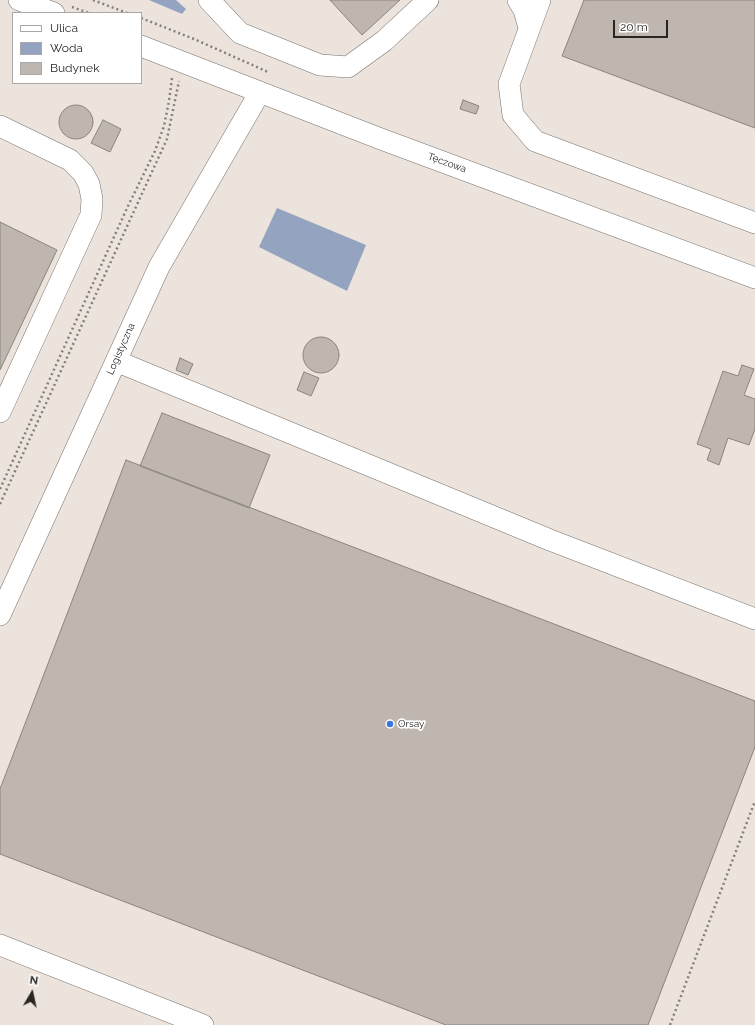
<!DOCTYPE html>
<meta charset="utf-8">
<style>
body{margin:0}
#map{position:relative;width:755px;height:1025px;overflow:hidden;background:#ebe3dc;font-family:Raleway,sans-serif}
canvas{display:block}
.legend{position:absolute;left:12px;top:12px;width:130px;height:72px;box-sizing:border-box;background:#fff;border:1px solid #a9a8a7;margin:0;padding:5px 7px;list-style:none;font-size:12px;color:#282522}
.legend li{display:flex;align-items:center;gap:8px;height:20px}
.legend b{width:20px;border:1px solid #a9a8a7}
.north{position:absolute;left:12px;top:973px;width:40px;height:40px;-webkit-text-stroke:3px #fff;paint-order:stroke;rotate:9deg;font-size:11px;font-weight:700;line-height:16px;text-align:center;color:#282522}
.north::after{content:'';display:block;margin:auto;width:14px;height:18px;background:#282522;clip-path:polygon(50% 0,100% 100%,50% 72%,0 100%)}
.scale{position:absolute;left:613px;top:20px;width:55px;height:18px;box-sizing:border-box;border:2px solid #282522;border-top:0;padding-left:5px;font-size:12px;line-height:14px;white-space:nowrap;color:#282522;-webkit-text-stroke:3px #fff;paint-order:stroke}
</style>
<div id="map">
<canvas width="755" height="1025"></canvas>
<ul class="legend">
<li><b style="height:5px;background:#fff"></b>Ulica</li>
<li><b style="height:11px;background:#93a3c0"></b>Woda</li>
<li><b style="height:11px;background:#beb6af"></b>Budynek</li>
</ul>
<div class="north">N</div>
<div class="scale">20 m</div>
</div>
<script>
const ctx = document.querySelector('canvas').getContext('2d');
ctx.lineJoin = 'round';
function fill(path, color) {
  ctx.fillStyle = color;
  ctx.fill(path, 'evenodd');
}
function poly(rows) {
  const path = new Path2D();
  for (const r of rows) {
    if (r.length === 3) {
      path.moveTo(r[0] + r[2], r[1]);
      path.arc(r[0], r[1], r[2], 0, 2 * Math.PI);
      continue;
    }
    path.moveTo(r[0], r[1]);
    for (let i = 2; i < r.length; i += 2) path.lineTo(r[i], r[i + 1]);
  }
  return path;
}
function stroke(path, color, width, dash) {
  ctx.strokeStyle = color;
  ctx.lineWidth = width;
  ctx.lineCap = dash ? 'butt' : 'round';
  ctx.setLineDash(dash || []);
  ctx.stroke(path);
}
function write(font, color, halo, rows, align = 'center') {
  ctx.font = font + ' Raleway,sans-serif';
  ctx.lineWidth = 3.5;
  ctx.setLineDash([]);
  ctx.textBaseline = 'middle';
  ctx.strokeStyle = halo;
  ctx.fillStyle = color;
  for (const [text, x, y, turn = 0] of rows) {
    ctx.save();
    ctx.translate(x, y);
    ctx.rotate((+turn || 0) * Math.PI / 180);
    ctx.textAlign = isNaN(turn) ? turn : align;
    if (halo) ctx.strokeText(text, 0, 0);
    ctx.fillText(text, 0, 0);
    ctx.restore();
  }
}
fill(poly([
 [149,0,176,0,186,9,182,14],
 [277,208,366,245,347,291,259,247]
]), '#93a3c0');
const building = poly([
 [330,0,400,0,362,35,330,0],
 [584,0,755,0,755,128,562,56,584,0],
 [463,100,479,106,476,114,460,109,463,100],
 [76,122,17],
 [103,120,121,129,110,152,91,143,103,120],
 [0,222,57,250,0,370,0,222],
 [321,355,18],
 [180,358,193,364,188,375,176,370,180,358],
 [742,365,754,369,744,395,755,399,755,429,749,445,728,438,719,465,707,460,711,449,697,444,723,371,738,376,742,365],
 [304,372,319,378,311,396,297,390,304,372],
 [162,413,270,455,249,508,140,466,162,413],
 [126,460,755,701,755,747,648,1025,446,1025,0,854,0,789,126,460]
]);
fill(building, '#beb6af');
stroke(building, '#8c857e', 1);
const minor = poly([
 [19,0,54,13],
 [209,0,240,33,320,65,348,67,384,41,428,0],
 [518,0,524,10,529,28],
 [540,0,509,84,513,115,535,141,755,223],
 [141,46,381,139,755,278],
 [0,126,70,160,83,173,89,184,92,199,91,215,0,412],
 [116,361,550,540,755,619],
 [0,615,159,267,260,92],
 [0,945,203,1025]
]);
stroke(minor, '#7a736d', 22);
stroke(poly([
 [93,0,127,13],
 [72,7,89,13],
 [141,18,194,39,268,72],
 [0,489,128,206,155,151,164,126,169,101,172,78],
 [0,504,167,139,179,81],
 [670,1025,755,801]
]), '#847f7a', 2.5, [2, 3]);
stroke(minor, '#fff', 21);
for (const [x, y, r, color] of [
 [390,724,4,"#3972e1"]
]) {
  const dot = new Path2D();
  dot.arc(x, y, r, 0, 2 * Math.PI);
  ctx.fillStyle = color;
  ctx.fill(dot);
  stroke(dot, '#fff', 1.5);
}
write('10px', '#282522', '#fff', [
 ["Tęczowa",447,163,20],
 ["Logistyczna",121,349,-66]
]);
write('10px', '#282522', '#fff', [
 ["Orsay",398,724]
], 'left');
</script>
